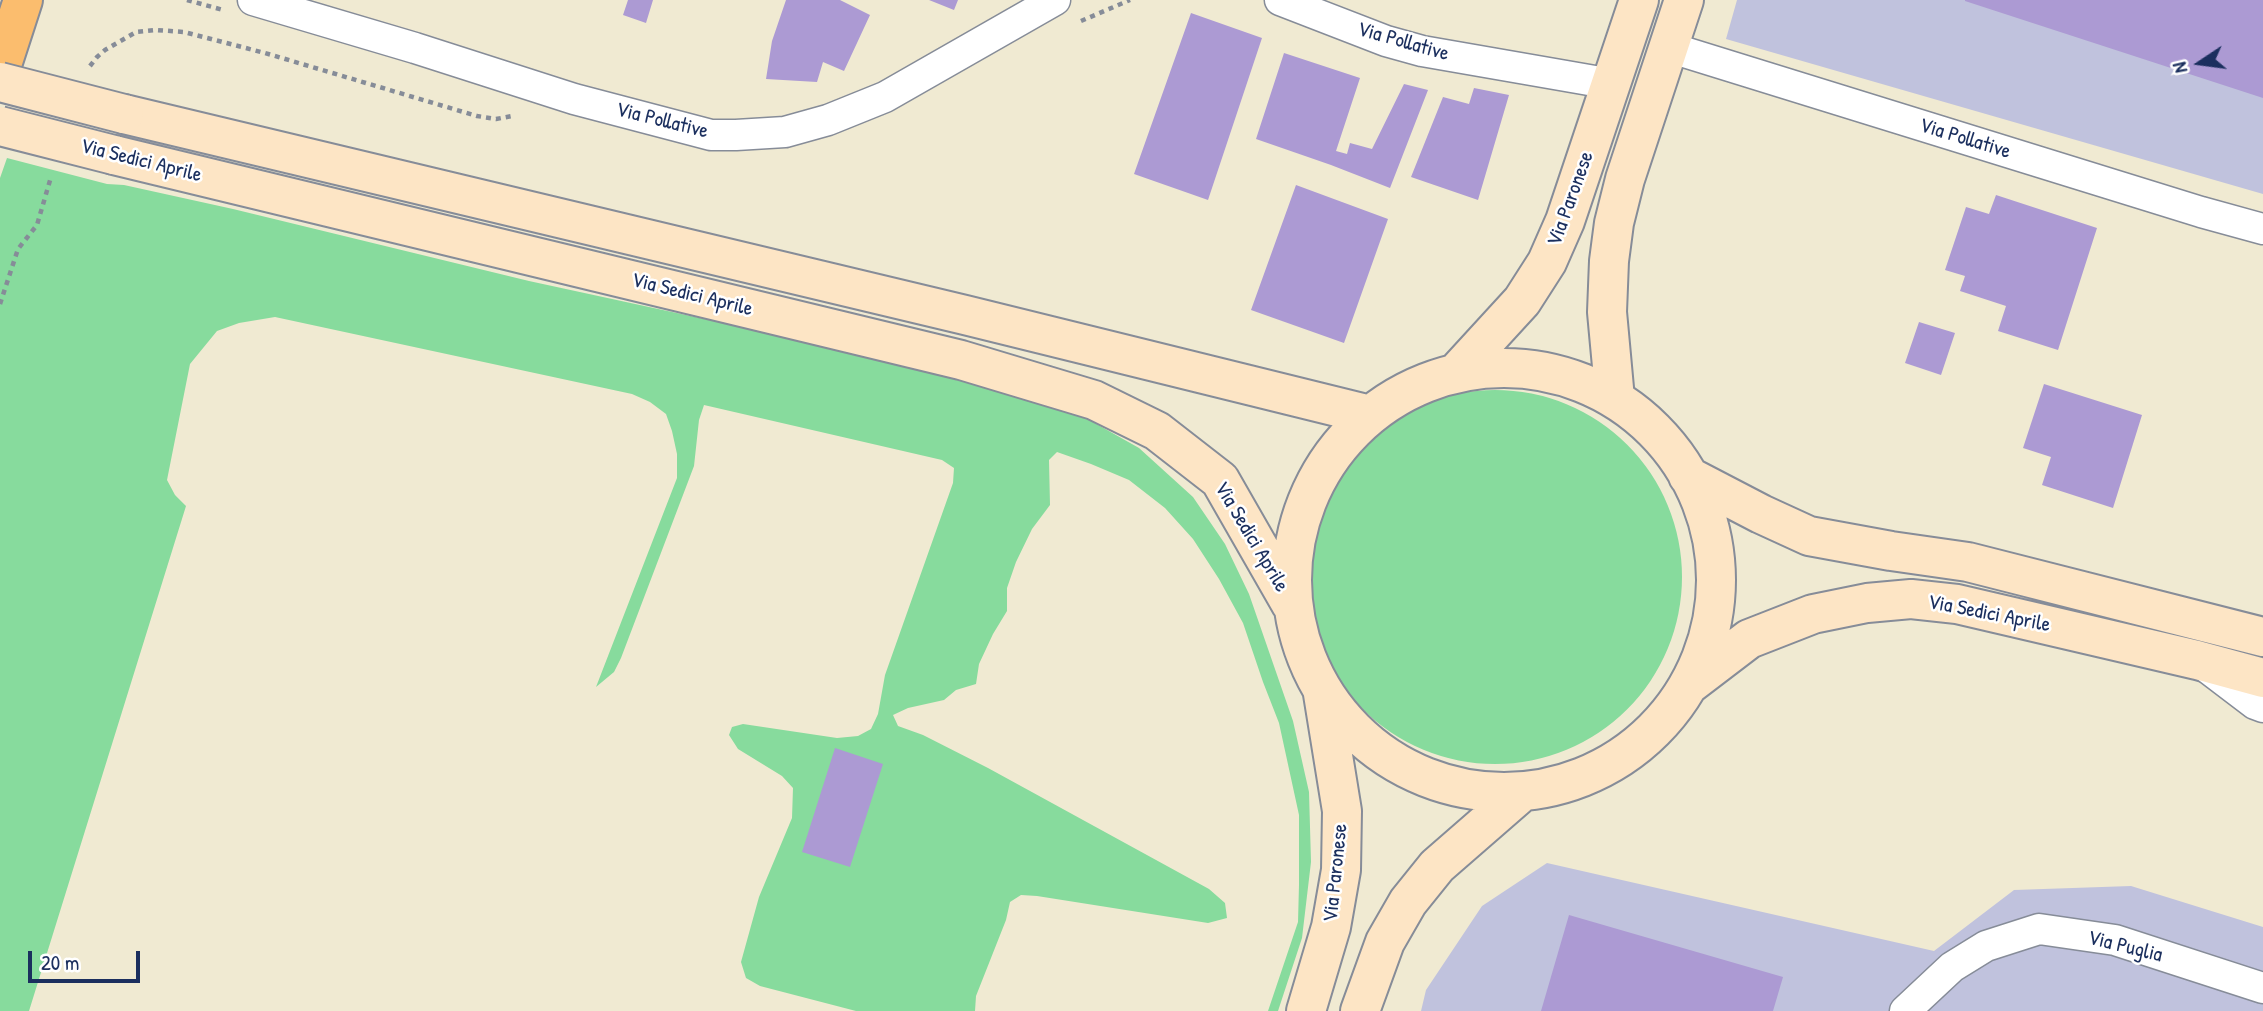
<!DOCTYPE html>
<style>
body{margin:0}
#map{position:relative;width:2263px;height:1011px;overflow:hidden;background:#f0ead2;font-family:"Patrick Hand",sans-serif}
canvas{display:block}
.north{position:absolute;left:2165px;top:28px;width:70px;height:70px;-webkit-text-stroke:5px #fff;paint-order:stroke;rotate:257deg;font-size:19px;font-weight:700;line-height:28px;text-align:center;color:#1b2f5e}
.north::after{content:'';display:block;margin:auto;width:24px;height:32px;background:#1b2f5e;clip-path:polygon(50% 0,100% 100%,50% 72%,0 100%)}
.scale{position:absolute;left:28px;top:951px;width:112px;height:32px;box-sizing:border-box;border:4px solid #1b2f5e;border-top:0;padding-left:9px;font-size:21px;line-height:24px;white-space:nowrap;color:#1b2f5e;-webkit-text-stroke:5px #fff;paint-order:stroke}
</style>
<div id="map">
<canvas width="2263" height="1011"></canvas>
<div class="north">N</div>
<div class="scale">20 m</div>
</div>
<script>
const ctx = document.querySelector('canvas').getContext('2d');
ctx.lineJoin = 'round';
function fill(path, color) {
  ctx.fillStyle = color;
  ctx.fill(path, 'evenodd');
}
function poly(rows) {
  const path = new Path2D();
  for (const r of rows) {
    if (r.length === 3) {
      path.moveTo(r[0] + r[2], r[1]);
      path.arc(r[0], r[1], r[2], 0, 2 * Math.PI);
      continue;
    }
    path.moveTo(r[0], r[1]);
    for (let i = 2; i < r.length; i += 2) path.lineTo(r[i], r[i + 1]);
  }
  return path;
}
function stroke(path, color, width, dash) {
  ctx.strokeStyle = color;
  ctx.lineWidth = width;
  ctx.lineCap = dash ? 'butt' : 'round';
  ctx.setLineDash(dash || []);
  ctx.stroke(path);
}
function write(font, color, halo, rows, align = 'center') {
  ctx.font = font + ' "Patrick Hand",sans-serif';
  ctx.lineWidth = 5;
  ctx.setLineDash([]);
  ctx.textBaseline = 'middle';
  ctx.strokeStyle = halo;
  ctx.fillStyle = color;
  for (const [text, x, y, turn = 0] of rows) {
    ctx.save();
    ctx.translate(x, y);
    ctx.rotate((+turn || 0) * Math.PI / 180);
    ctx.textAlign = isNaN(turn) ? turn : align;
    if (halo) ctx.strokeText(text, 0, 0);
    ctx.fillText(text, 0, 0);
    ctx.restore();
  }
}
fill(poly([
 [1737,0,2263,0,2263,194,1726,39],
 [1547,863,1934,951,2014,890,2131,886,2263,927,2263,1011,1421,1011,1426,990,1482,906]
]), '#c0c2dd');
fill(poly([
 [7,158,107,184,124,185,233,209,529,281,769,333,1019,394,1084,417,1139,448,1193,497,1225,544,1249,594,1293,721,1309,792,1311,862,1302,938,1278,1011,1268,1011,1298,922,1299,885,1299,815,1279,723,1263,682,1243,623,1219,579,1193,539,1165,508,1129,480,1091,464,1057,452,1049,460,1050,505,1032,529,1016,562,1007,588,1007,611,993,634,979,664,976,684,956,690,944,700,908,708,893,715,898,726,923,735,988,768,1209,889,1225,903,1227,918,1208,923,1037,896,1021,895,1010,902,1006,920,976,996,975,1011,856,1011,760,986,746,978,741,962,759,897,792,818,793,788,782,776,738,749,729,735,732,727,743,724,837,738,858,736,871,729,878,714,885,675,953,483,954,468,942,460,704,405,699,420,694,466,621,658,614,672,596,687,677,478,677,454,672,431,666,414,650,402,632,394,275,317,239,323,217,331,190,364,167,480,175,495,186,506,29,1011,0,1011,0,178],
 [1495,577,187]
]), '#87db9d');
fill(poly([
 [628,0,653,0,646,23,623,15],
 [786,0,840,0,870,15,844,71,823,62,817,82,766,79,772,41],
 [929,0,958,0,954,10],
 [2263,0,2263,98,1965,1,1965,0],
 [1191,13,1262,38,1208,200,1134,174],
 [1284,53,1360,78,1336,151,1347,154,1350,143,1372,149,1404,84,1428,90,1390,188,1331,165,1256,139],
 [1474,88,1509,95,1478,200,1411,177,1443,97,1469,104],
 [1296,185,1388,219,1344,343,1251,310],
 [1996,195,2097,228,2058,350,1998,331,2006,306,1960,291,1965,276,1945,270,1966,207,1989,214],
 [1919,322,1955,333,1941,375,1905,363],
 [2044,384,2142,415,2113,508,2042,485,2051,457,2023,448],
 [835,748,883,764,850,867,802,852],
 [1569,915,1783,977,1773,1011,1541,1011]
]), '#ac9ad3');
const street = poly([
 [253,0,415,48,574,99,711,135,736,135,785,132,828,120,885,97,1055,0],
 [1280,0,1386,41,1422,51,1612,84],
 [1668,47,2201,212,2263,229],
 [2205,666,2255,704,2263,707],
 [1905,1011,1952,967,1986,946,2039,929,2115,940,2263,988]
]);
const secondary = poly([
 [124,114,965,315,1370,415],
 [114,155,961,360,1094,400,1157,431,1220,480,1291,604],
 [1504,580,212],
 [1456,373,1522,301,1547,262,1565,221,1639,0],
 [1615,399,1607,312,1609,261,1614,223,1625,179,1684,0],
 [1688,476,1761,514,1809,536,1891,551,1968,562,2263,637],
 [1690,684,1749,639,1813,614,1867,603,1911,599,1957,604,2197,660,2263,678],
 [1306,1011,1331,927,1341,870,1342,811,1323,694],
 [1360,1011,1385,942,1408,902,1437,866,1522,792]
]);
const highway = poly([
 [0,71,23,0]
]);
stroke(street, '#868c98', 33);
stroke(secondary, '#868c98', 42);
stroke(highway, '#868c98', 42);
stroke(poly([
 [187,0,223,10],
 [1081,21,1130,0],
 [90,66,97,57,105,50,136,32,156,30,184,32,265,53,477,116,496,119,512,116],
 [0,304,18,249,37,225,51,177]
]), '#868c98', 4.5, [5, 5]);
stroke(street, '#fff', 30);
stroke(secondary, '#fde5c5', 38);
stroke(highway, '#fbbd6e', 38);
const secondaryBridge = poly([
 [0,82,124,114],
 [0,126,114,155]
]);
stroke(secondaryBridge, '#868c98', 42, []);
stroke(secondaryBridge, '#fde5c5', 38);
write('21px', '#1b2f5e', '#fff', [
 ["Via Pollative",1403,42,16],
 ["Via Pollative",662,121,14],
 ["Via Pollative",1965,139,17],
 ["Via Sedici Aprile",141,161,14],
 ["Via Paronese",1571,199,-70],
 ["Via Sedici Aprile",692,295,14],
 ["Via Sedici Aprile",1251,537,59],
 ["Via Sedici Aprile",1989,614,11],
 ["Via Paronese",1336,873,-84],
 ["Via Puglia",2125,947,14]
]);
</script>
